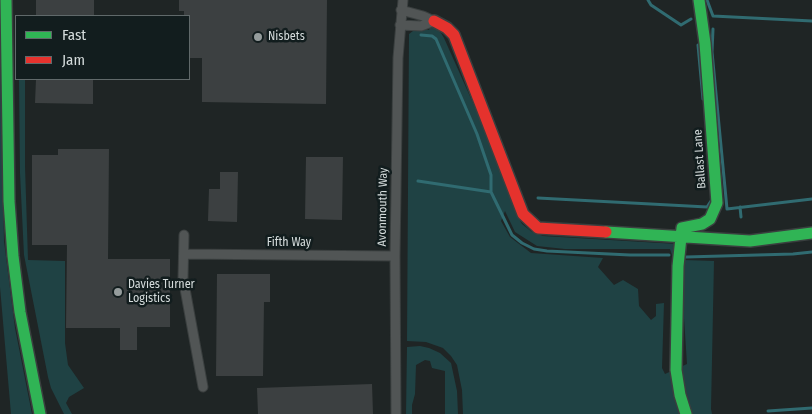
<!DOCTYPE html>
<style>
body{margin:0}
#map{position:relative;width:812px;height:414px;overflow:hidden;background:#1f2525;font-family:"Fira Sans Condensed",sans-serif}
canvas{display:block}
.legend{position:absolute;left:15px;top:15px;width:175px;height:65px;box-sizing:border-box;background:#121d1e;border:1px solid #60696a;margin:0;padding:6px 9px;list-style:none;font-size:15px;color:#d5dcdc}
.legend li{display:flex;align-items:center;gap:10px;height:25px}
.legend b{width:25px;border:1px solid #60696a}
</style>
<div id="map">
<canvas width="812" height="414"></canvas>
<ul class="legend">
<li><b style="height:6px;background:#30b455"></b>Fast</li>
<li><b style="height:6px;background:#e5322d"></b>Jam</li>
</ul>
</div>
<script>
const ctx = document.querySelector('canvas').getContext('2d');
ctx.lineJoin = 'round';
function fill(path, color) {
  ctx.fillStyle = color;
  ctx.fill(path, 'evenodd');
}
function poly(rows) {
  const path = new Path2D();
  for (const r of rows) {
    path.moveTo(r[0], r[1]);
    for (let i = 2; i < r.length; i += 2) path.lineTo(r[i], r[i + 1]);
  }
  return path;
}
function stroke(path, color, width, dash) {
  ctx.strokeStyle = color;
  ctx.lineWidth = width;
  ctx.lineCap = dash ? 'butt' : 'round';
  ctx.setLineDash(dash || []);
  ctx.stroke(path);
}
function write(font, color, halo, rows, align = 'center') {
  ctx.font = font + ' "Fira Sans Condensed",sans-serif';
  ctx.lineWidth = 5;
  ctx.setLineDash([]);
  ctx.textBaseline = 'middle';
  ctx.strokeStyle = halo;
  ctx.fillStyle = color;
  for (const [text, x, y, turn = 0] of rows) {
    ctx.save();
    ctx.translate(x, y);
    ctx.rotate((+turn || 0) * Math.PI / 180);
    ctx.textAlign = isNaN(turn) ? turn : align;
    if (halo) ctx.strokeText(text, 0, 0);
    ctx.fillText(text, 0, 0);
    ctx.restore();
  }
}
fill(poly([
 [0,0,4,241,15,328,32,414,11,414,0,287],
 [430,28,435,28,441,33,444,38,481,121,518,217,522,224,532,232,543,236,677,244,675,258,673,258,670,249,565,249,537,246,515,232,505,211,501,221,510,237,531,253,603,258,598,267,614,285,623,280,638,289,639,306,651,320,656,316,656,304,664,303,662,368,665,374,687,364,681,272,684,260,714,261,711,409,712,414,463,414,462,390,457,365,451,356,443,348,426,342,407,341,409,34,413,31,420,29,429,30],
 [19,79,25,79,25,166,28,260,65,261,65,343,68,365,84,388,69,397,66,403,72,414,64,414,51,388,48,377,24,255,20,173],
 [420,346,429,348,440,353,451,363,457,391,458,414,445,414,445,371,432,368,430,361,425,360,416,365,415,394,412,405,412,414,406,414,407,347]
]), '#1f4244');
stroke(poly([
 [648,0,651,5,681,25,691,19],
 [707,0,713,16,812,21],
 [713,29,712,52,727,209,812,199],
 [421,35,432,36,436,39,477,134,491,175,491,192,512,235,522,243,534,249,547,251,630,255,669,255],
 [698,45,703,99],
 [418,181,491,192],
 [538,198,707,207,713,198],
 [740,207,741,217],
 [686,257,793,254,812,252],
 [768,411,812,408]
]), '#306b71', 3);
fill(poly([
 [36,0,94,0,94,16,36,16],
 [179,0,327,0,326,104,202,102,202,58,189,58,189,16,184,16,184,11,179,11],
 [36,79,93,79,93,104,35,103],
 [58,149,109,149,108,259,170,259,170,327,137,327,137,350,120,350,120,328,66,328,67,245,32,245,32,155,58,155],
 [306,157,343,157,342,220,305,219],
 [220,172,238,172,237,222,208,221,209,189,220,189],
 [217,274,270,274,270,302,264,302,263,376,216,376],
 [372,384,373,414,258,414,257,388]
]), '#3c4041');
const street = poly([
 [400,25,421,26,434,21,423,16,401,10],
 [184,235,183,278,203,387],
 [184,254,395,256],
 [396,414,395,256,398,58,403,0]
]);
const fast = poly([
 [6,0,9,201,13,256,20,312,40,414],
 [606,232,750,241,812,233],
 [686,414,680,395,676,370,678,266,682,228,702,224,710,219,717,203,705,43,699,0]
]);
const jam = poly([
 [434,21,447,28,454,35,523,214,538,228,606,232]
]);
stroke(street, '#3a3f3f', 11);
stroke(fast, '#3a3f3f', 14);
stroke(jam, '#3a3f3f', 14);
stroke(street, '#515555', 9);
stroke(fast, '#30b455', 11);
stroke(jam, '#e5322d', 11);
for (const [x, y, r, color] of [
 [258,37,5,"#959c9c"],
 [118,292,5,"#959c9c"]
]) {
  const dot = new Path2D();
  dot.arc(x, y, r, 0, 2 * Math.PI);
  ctx.fillStyle = color;
  ctx.fill(dot);
  stroke(dot, '#121d1e', 2);
}
write('12px', '#d5dcdc', '#121d1e', [
 ["Nisbets",268,37],
 ["Davies Turner",128,285],
 ["Logistics",128,299]
], 'left');
write('12px', '#d5dcdc', '#121d1e', [
 ["Ballast Lane",700,159,-94],
 ["Avonmouth Way",383,207,-89],
 ["Fifth Way",289,243]
]);
</script>
